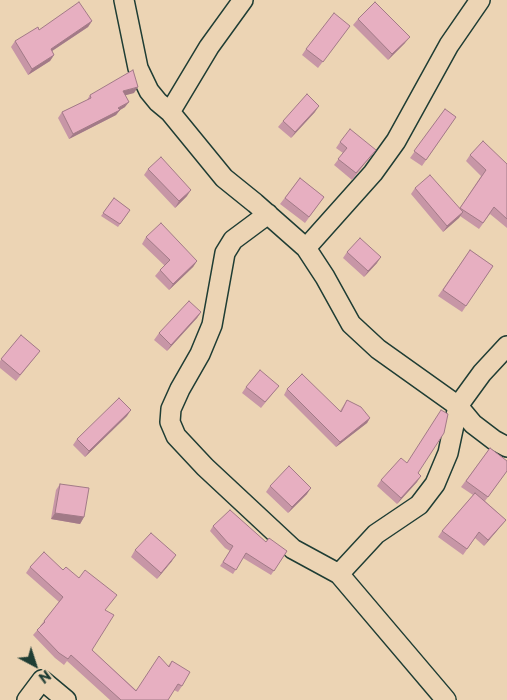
<!DOCTYPE html>
<style>
body{margin:0}
#map{position:relative;width:507px;height:700px;overflow:hidden;background:#ecd4b4;font-family:"Playpen Sans",sans-serif}
canvas{display:block}
.north{position:absolute;left:10px;top:640px;width:50px;height:50px;-webkit-text-stroke:4px #ecd4b4;paint-order:stroke;rotate:140deg;font-size:14px;font-weight:700;line-height:20px;text-align:center;color:#1f3d34}
.north::after{content:'';display:block;margin:auto;width:18px;height:22px;background:#1f3d34;clip-path:polygon(50% 0,100% 100%,50% 72%,0 100%)}
</style>
<div id="map">
<canvas width="507" height="700"></canvas>
<div class="north">N</div>
</div>
<script>
const ctx = document.querySelector('canvas').getContext('2d');
ctx.lineJoin = 'round';
function poly(rows) {
  const path = new Path2D();
  for (const r of rows) {
    path.moveTo(r[0], r[1]);
    for (let i = 2; i < r.length; i += 2) path.lineTo(r[i], r[i + 1]);
  }
  return path;
}
function stroke(path, color, width, dash) {
  ctx.strokeStyle = color;
  ctx.lineWidth = width;
  ctx.lineCap = dash ? 'butt' : 'round';
  ctx.setLineDash(dash || []);
  ctx.stroke(path);
}
function fill(path, color) {
  ctx.fillStyle = color;
  ctx.fill(path, 'evenodd');
}
const street = poly([
 [124,0,138,68,149,91,158,102,170,112,224,178,255,203,306,248,325,277,351,324,378,349,458,406,473,424,494,440,507,447],
 [170,112,209,47,243,0],
 [268,214,233,240,225,253,212,325,200,354,180,389,171,409,170,422,176,436,205,467,293,549,339,574,446,700],
 [306,248,373,173,396,141,449,45,480,0],
 [339,574,376,534,419,505,435,484,448,453,458,406,482,373,507,346],
 [27,700,42,680,66,700]
]);
stroke(street, '#1f3d34', 22);
stroke(street, '#ecd4b4', 19);
fill(poly([
 [358,19,405,43,388,60,353,25],
 [92,21,88,27,52,51,54,55,50,61,28,75,11,47,15,41],
 [350,26,318,68,302,55,306,49],
 [134,93,125,95,125,107,120,110,116,115,69,139,58,118,62,112,87,100,90,95],
 [445,109,456,117,422,166,410,158],
 [315,112,291,138,278,127,283,121],
 [340,142,376,150,352,180,334,165,343,153,336,148],
 [470,155,507,164,507,228,490,214,479,229,460,216,443,232,411,194,415,188,460,208,481,176,466,161],
 [148,169,187,196,175,208,144,175],
 [300,178,324,197,305,223,280,204],
 [114,198,130,210,118,227,101,216],
 [146,237,197,261,193,267,169,290,155,276,160,270,165,266,142,244],
 [470,250,493,266,462,312,438,296],
 [347,252,377,263,364,277,343,258],
 [201,312,197,318,167,351,154,340,159,333],
 [21,335,40,351,16,381,0,368,0,361],
 [279,386,261,408,242,393,246,387],
 [287,389,340,411,347,400,370,418,367,423,336,447,284,395],
 [127,416,85,457,73,445,77,439],
 [490,448,507,471,485,501,506,520,501,526,484,546,475,538,463,555,438,537,442,531,473,495,461,487],
 [418,473,417,482,397,504,377,486,381,480],
 [60,484,84,517,80,524,51,519,56,490],
 [270,486,307,494,288,513,266,492],
 [213,526,266,542,287,551,271,575,243,558,233,574,220,566,230,551,225,548,210,531],
 [135,550,172,561,157,579,131,557],
 [30,567,106,610,92,650,136,690,168,666,172,661,182,686,178,692,174,690,168,700,110,700,67,661,64,665,55,658,33,635,40,627,40,626,44,621,59,602,26,573]
]), '#c796a6');
fill(poly([
 [92,21,88,27,46,55,51,49],
 [410,37,405,43,388,60,392,54],
 [54,55,50,61,28,75,32,69],
 [138,87,134,93,119,97,123,91],
 [129,102,125,107,120,110,116,115,69,139,73,134],
 [319,106,315,112,291,138,295,132],
 [191,190,187,196,175,208,179,201],
 [463,212,459,218,443,232,447,226],
 [381,257,377,263,364,277,368,271],
 [197,261,193,267,169,290,173,284],
 [201,312,197,318,167,351,171,345],
 [131,410,127,416,85,457,89,451],
 [370,418,367,423,336,447,340,442],
 [421,476,417,482,397,504,401,498],
 [311,488,307,494,288,513,292,507],
 [55,513,84,517,80,524,51,519],
 [506,520,501,526,484,546,488,540],
 [176,555,172,561,157,579,161,573]
]), '#a27a87');
const building = poly([
 [79,2,92,21,51,49,54,55,32,69,15,41,38,27,39,30,79,2],
 [375,2,410,37,392,54,358,19,375,2],
 [334,13,350,26,323,62,306,49,334,13],
 [133,70,138,87,123,91,129,102,118,108,120,110,73,134,62,112,91,98,90,95,133,70],
 [307,94,319,106,295,132,283,121,307,94],
 [445,109,456,117,426,160,414,151,445,109],
 [350,129,376,150,356,173,338,159,347,148,340,142,350,129],
 [483,141,507,164,507,219,494,207,483,223,460,208,486,170,470,155,483,141],
 [161,157,191,190,179,201,148,169,161,157],
 [430,175,463,212,447,226,415,188,430,175],
 [300,178,324,197,309,217,285,198,300,178],
 [114,198,130,210,120,224,103,213,114,198],
 [161,223,197,261,173,284,160,270,170,260,146,237,161,223],
 [360,238,381,257,368,271,347,252,360,238],
 [470,250,493,266,466,306,443,290,470,250],
 [189,301,201,312,171,345,159,333,189,301],
 [21,335,40,351,20,375,1,359,21,335],
 [260,370,279,386,265,402,246,387,260,370],
 [302,374,341,412,347,400,361,407,370,418,340,442,287,389,302,374],
 [119,398,131,410,89,451,77,439,119,398],
 [441,410,448,414,444,433,418,473,421,476,401,498,381,480,401,458,407,463,441,410],
 [490,448,507,461,507,471,488,497,466,481,490,448],
 [289,466,311,488,292,507,270,486,289,466],
 [60,484,89,488,84,517,55,513,60,484],
 [475,493,506,520,488,540,479,532,467,549,442,531,475,493],
 [230,510,266,542,269,538,287,551,274,571,246,553,236,570,223,562,233,546,228,543,213,526,230,510],
 [151,533,176,555,161,573,135,550,151,533],
 [44,552,63,570,66,567,79,578,85,570,117,595,105,610,114,615,92,650,136,691,159,656,169,667,172,661,190,672,182,686,178,684,168,700,121,700,71,655,68,659,59,653,37,630,45,622,44,621,63,597,30,567,44,552]
]);
fill(building, '#e7afc1');
stroke(building, '#a27a87', 1);
</script>
